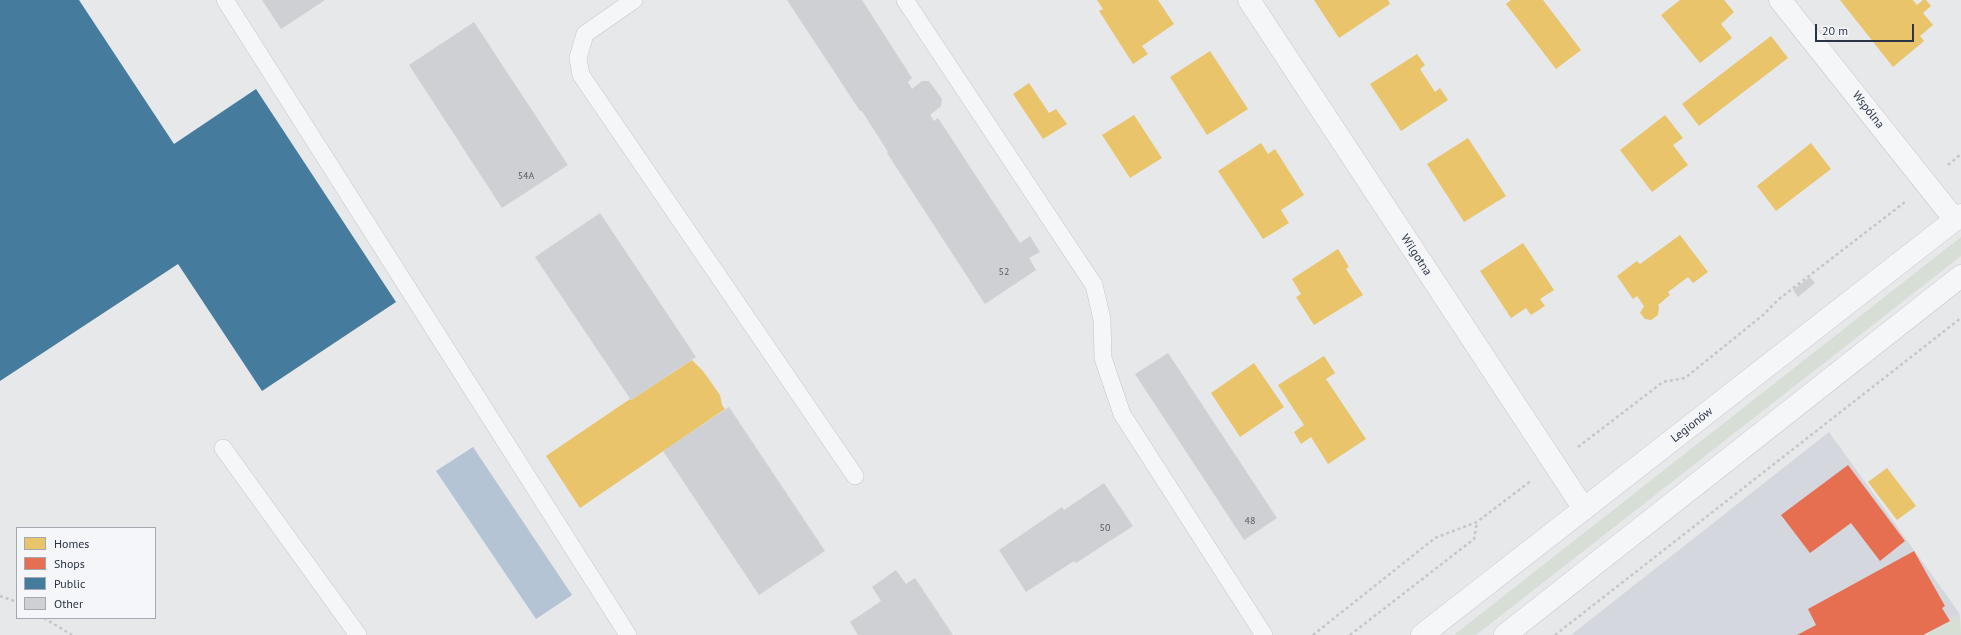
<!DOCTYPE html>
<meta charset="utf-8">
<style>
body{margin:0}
#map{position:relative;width:1961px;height:635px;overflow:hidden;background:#e6e8ea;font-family:"PT Sans",sans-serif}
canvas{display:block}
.legend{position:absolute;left:16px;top:527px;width:140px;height:92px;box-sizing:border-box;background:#f4f6f9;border:1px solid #a4a8b1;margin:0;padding:5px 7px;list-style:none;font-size:12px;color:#2b3445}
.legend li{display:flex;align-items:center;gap:8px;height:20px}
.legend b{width:20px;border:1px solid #a4a8b1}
.scale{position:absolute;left:1815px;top:24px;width:99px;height:18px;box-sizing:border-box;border:2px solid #2b3445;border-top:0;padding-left:5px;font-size:12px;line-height:14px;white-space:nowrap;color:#2b3445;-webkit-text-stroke:3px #f4f6f9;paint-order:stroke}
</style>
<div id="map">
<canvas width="1961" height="635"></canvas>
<ul class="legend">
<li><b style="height:11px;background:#e9c46a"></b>Homes</li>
<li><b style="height:11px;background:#e76f51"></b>Shops</li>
<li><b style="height:11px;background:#457b9d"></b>Public</li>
<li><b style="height:11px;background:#ced0d3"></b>Other</li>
</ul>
<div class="scale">20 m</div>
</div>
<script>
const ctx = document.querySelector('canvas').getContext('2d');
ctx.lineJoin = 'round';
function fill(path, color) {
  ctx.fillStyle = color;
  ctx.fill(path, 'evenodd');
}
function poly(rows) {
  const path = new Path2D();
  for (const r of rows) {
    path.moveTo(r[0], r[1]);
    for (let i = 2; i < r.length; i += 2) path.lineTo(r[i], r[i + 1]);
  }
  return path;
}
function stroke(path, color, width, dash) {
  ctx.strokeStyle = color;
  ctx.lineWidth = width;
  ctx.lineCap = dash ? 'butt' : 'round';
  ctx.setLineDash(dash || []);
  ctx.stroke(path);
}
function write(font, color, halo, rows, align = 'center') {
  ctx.font = font + ' "PT Sans",sans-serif';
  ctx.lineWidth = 4;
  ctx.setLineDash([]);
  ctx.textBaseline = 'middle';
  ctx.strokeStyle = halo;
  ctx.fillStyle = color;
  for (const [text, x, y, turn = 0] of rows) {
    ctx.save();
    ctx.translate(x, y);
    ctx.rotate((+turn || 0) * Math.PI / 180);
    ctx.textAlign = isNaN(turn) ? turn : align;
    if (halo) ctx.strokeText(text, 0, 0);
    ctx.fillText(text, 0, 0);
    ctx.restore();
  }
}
fill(poly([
 [1829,432,1960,614,1924,635,1571,635]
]), '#d4d7dd');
fill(poly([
 [1961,237,1961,256,1476,635,1454,635],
 [1960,614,1961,635,1924,635]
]), '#d6ded6');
fill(poly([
 [473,447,572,595,536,619,436,471]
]), '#b4c4d5');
fill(poly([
 [1097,0,1158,0,1174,24,1142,46,1148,54,1133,64,1099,11,1103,9],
 [1314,0,1388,0,1390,4,1339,38],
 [1511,0,1543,0,1581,50,1556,69,1506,4],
 [1680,0,1724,0,1734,12,1721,24,1732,38,1700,63,1661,15],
 [1840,0,1913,0,1917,5,1923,0,1926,0,1931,6,1923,13,1933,25,1920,36,1924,41,1893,67],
 [1771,36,1788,58,1699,126,1682,104],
 [1210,51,1248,109,1207,135,1170,77],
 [1417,54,1425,65,1420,69,1435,92,1440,88,1448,100,1401,131,1370,84],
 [1029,83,1049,113,1056,109,1067,124,1043,139,1013,94],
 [1134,115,1162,158,1130,178,1102,135],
 [1665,115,1683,138,1673,145,1688,165,1652,192,1620,150],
 [1468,138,1506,196,1464,222,1427,164],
 [1261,143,1268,154,1275,149,1304,195,1281,210,1289,223,1263,239,1218,171],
 [1811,143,1831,169,1776,211,1757,186],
 [1680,235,1708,272,1693,283,1688,277,1668,292,1670,295,1658,305,1659,307,1658,315,1651,320,1645,319,1640,313,1644,306,1637,296,1633,299,1617,276,1637,261,1640,264],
 [1523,243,1554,290,1540,299,1545,306,1531,315,1526,308,1511,318,1480,271],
 [1338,249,1349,267,1346,269,1363,295,1314,325,1296,297,1301,294,1292,279],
 [1324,356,1335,373,1326,379,1366,439,1328,464,1311,437,1301,444,1294,432,1304,425,1278,385],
 [692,360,703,371,720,395,722,405,725,409,580,508,546,456,630,399,631,400],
 [1254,363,1284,407,1240,437,1211,393],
 [1887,468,1916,506,1897,520,1868,482]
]), '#e9c46a');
fill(poly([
 [1848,465,1905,541,1880,561,1851,523,1810,553,1781,515],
 [1914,551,1945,606,1942,608,1950,621,1923,635,1797,635,1816,625,1808,609]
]), '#e76f51');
fill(poly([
 [0,0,79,0,174,144,256,89,396,302,262,391,178,264,0,381]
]), '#457b9d');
fill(poly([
 [262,0,325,0,281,29],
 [787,0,862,0,912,78,908,82,912,89,922,81,929,81,942,99,941,106,930,115,934,121,938,118,1020,243,1030,236,1040,252,1029,258,1036,270,985,304,887,153,888,152,862,111,860,111],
 [474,22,568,165,502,208,409,65],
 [600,213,696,357,631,400,535,257],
 [1810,277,1815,283,1798,297,1793,290],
 [1168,353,1277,518,1244,540,1135,374],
 [729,407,825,551,759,595,663,451],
 [1104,483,1133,526,1076,563,1074,561,1026,592,999,550,1062,507,1064,510],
 [896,570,906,584,915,578,953,635,858,635,850,622,881,601,872,587]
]), '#ced0d3');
const service = poly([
 [225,0,628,635],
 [634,0,585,34,578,58,581,75,855,476],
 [905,0,1094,285,1102,319,1103,358,1122,414,1264,635],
 [223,448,358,635]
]);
const minor = poly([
 [1249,0,1584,509],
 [1780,0,1955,220]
]);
const tertiary = poly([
 [1422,635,1961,215],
 [1505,635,1961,276]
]);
stroke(service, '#c4c6c8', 18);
stroke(minor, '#c4c6c8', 23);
stroke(tertiary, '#c4c6c8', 23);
stroke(poly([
 [1948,165,1961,154],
 [1578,447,1663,382,1685,378,1763,315,1779,299,1905,202],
 [0,596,17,602],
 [44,618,72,635],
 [1313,635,1435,538,1477,522,1532,480],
 [1350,635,1474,539,1477,522],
 [1555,635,1961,318]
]), '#c5c6ca', 2.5, [3, 3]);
stroke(service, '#f5f6f7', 17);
stroke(minor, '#f5f6f7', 22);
stroke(tertiary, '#f5f6f7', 22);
write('10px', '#545c69', null, [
 ["54A",526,176],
 ["52",1004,272],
 ["48",1250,521],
 ["50",1105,528]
]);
write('12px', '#2b3445', '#f4f6f9', [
 ["Wspólna",1868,110,52],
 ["Wilgotna",1416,255,57],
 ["Legionów",1692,425,-38]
]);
</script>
